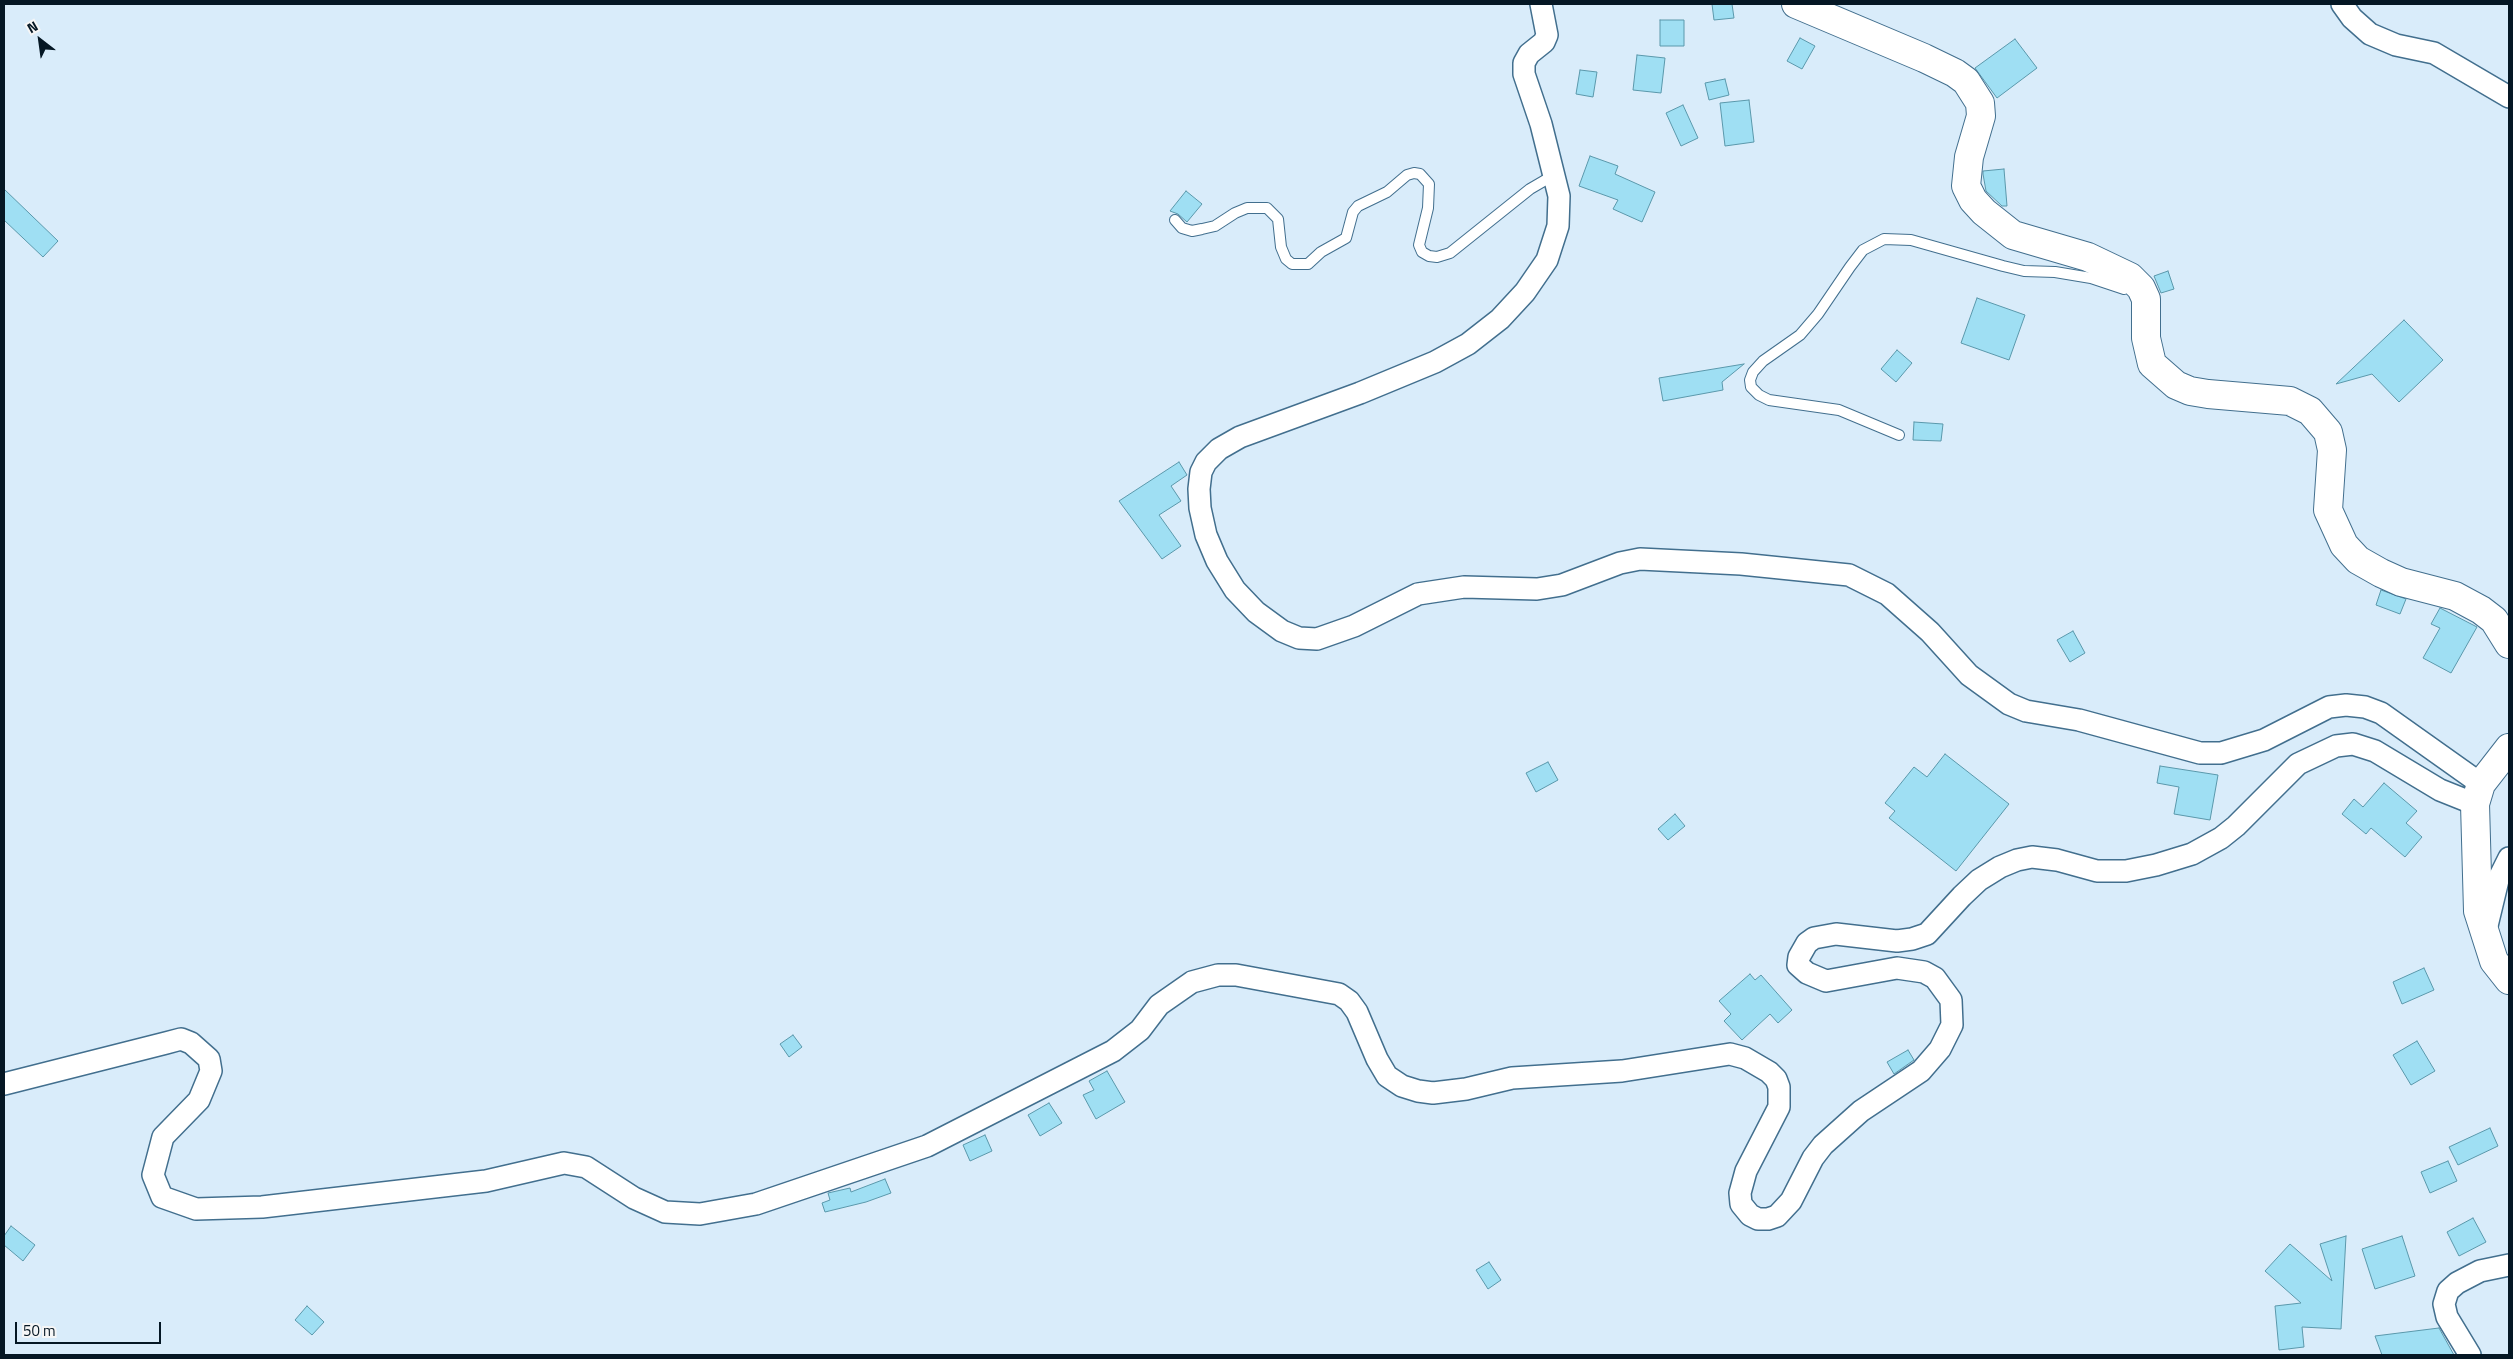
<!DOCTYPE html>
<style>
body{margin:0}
#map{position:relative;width:2513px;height:1359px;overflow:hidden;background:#d9ecfa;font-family:"Titillium Web",sans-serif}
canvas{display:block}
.frame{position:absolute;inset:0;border:5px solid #051724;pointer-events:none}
.north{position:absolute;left:15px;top:15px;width:50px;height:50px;-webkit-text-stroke:4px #f6f6f6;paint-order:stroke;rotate:330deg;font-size:14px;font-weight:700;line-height:20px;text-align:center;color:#051724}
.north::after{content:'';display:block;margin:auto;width:18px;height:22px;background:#051724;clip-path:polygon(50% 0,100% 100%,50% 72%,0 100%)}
.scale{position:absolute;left:15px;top:1322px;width:146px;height:22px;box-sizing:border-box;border:2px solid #051724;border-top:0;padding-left:6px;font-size:15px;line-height:18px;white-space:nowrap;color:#051724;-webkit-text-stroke:4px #f6f6f6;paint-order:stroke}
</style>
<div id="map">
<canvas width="2513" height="1359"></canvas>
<div class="frame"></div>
<div class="north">N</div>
<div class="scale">50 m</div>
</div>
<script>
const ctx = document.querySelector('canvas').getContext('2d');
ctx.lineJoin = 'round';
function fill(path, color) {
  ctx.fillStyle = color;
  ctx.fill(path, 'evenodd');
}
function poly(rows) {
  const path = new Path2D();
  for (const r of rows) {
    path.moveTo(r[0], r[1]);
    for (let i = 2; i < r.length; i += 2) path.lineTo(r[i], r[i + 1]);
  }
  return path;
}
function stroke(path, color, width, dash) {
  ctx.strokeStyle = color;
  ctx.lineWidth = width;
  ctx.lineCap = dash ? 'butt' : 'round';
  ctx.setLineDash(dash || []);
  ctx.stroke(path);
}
const building = poly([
 [1712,4,1732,4,1734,18,1714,20,1712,4],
 [1660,20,1684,20,1684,46,1660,46,1660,20],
 [1800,38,1815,46,1802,69,1787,61,1800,38],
 [2015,39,2037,68,1997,98,1975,68,2015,39],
 [1637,55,1665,58,1661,93,1633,90,1637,55],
 [1580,70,1597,72,1593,97,1576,94,1580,70],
 [1725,79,1729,95,1709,100,1705,83,1725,79],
 [1749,100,1754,142,1725,146,1720,103,1749,100],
 [1683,105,1698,138,1681,146,1666,113,1683,105],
 [1590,156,1618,166,1615,174,1655,192,1642,222,1613,209,1618,200,1579,186,1590,156],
 [2004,169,2007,206,2002,206,1986,191,1983,174,1983,171,2004,169],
 [4,189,58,241,43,257,4,220,4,189],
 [1186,191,1202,204,1187,222,1178,214,1170,211,1186,191],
 [2168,271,2174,289,2161,293,2154,276,2168,271],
 [1977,298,2025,315,2009,360,1961,343,1977,298],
 [2404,320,2443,360,2399,402,2372,374,2336,384,2404,320],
 [1897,350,1912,363,1896,382,1881,369,1897,350],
 [1744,364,1722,382,1723,390,1663,401,1659,378,1744,364],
 [1914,422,1943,424,1941,441,1913,440,1914,422],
 [1179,462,1187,475,1171,486,1181,501,1159,515,1181,546,1162,559,1119,501,1179,462],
 [2381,590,2406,599,2400,614,2376,605,2381,590],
 [2440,608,2477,627,2451,673,2423,658,2440,628,2431,624,2440,608],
 [2073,631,2085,653,2070,662,2057,640,2073,631],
 [1945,754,2009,804,1956,871,1889,818,1895,811,1885,803,1914,767,1927,777,1945,754],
 [1548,762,1558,780,1536,792,1526,773,1548,762],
 [2160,766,2218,775,2210,820,2174,814,2179,787,2157,783,2160,766],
 [2384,783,2417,811,2406,823,2422,837,2405,857,2371,828,2366,834,2342,814,2354,799,2363,807,2384,783],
 [1675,814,1685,826,1668,840,1658,829,1675,814],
 [2424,968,2434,990,2402,1004,2393,982,2424,968],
 [1750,974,1755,980,1761,975,1792,1010,1778,1023,1770,1014,1742,1040,1724,1021,1731,1014,1719,1001,1750,974],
 [793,1035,802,1047,789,1057,780,1044,793,1035],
 [2417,1041,2435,1071,2411,1085,2393,1055,2417,1041],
 [1908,1050,1914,1060,1894,1074,1887,1062,1908,1050],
 [1107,1071,1125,1102,1096,1119,1083,1095,1094,1090,1089,1081,1107,1071],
 [1049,1103,1062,1123,1040,1136,1028,1115,1049,1103],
 [2490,1128,2498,1146,2458,1165,2449,1147,2490,1128],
 [985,1135,992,1151,970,1161,963,1145,985,1135],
 [2448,1161,2457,1181,2430,1193,2421,1172,2448,1161],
 [885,1179,891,1193,866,1202,825,1212,822,1203,830,1200,828,1193,850,1188,851,1192,885,1179],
 [2473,1218,2486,1242,2459,1256,2447,1232,2473,1218],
 [11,1226,35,1245,23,1261,4,1245,4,1236,11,1226],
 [2346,1236,2341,1329,2302,1327,2304,1347,2279,1350,2275,1306,2301,1303,2265,1271,2290,1244,2332,1281,2320,1244,2346,1236],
 [2402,1236,2415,1276,2375,1289,2362,1249,2402,1236],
 [1489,1262,1501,1280,1488,1289,1476,1270,1489,1262],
 [307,1306,324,1322,312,1335,295,1320,307,1306],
 [2439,1328,2454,1355,2382,1355,2375,1336,2439,1328]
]);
fill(building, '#9fdff3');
stroke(building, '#5a98ab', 1);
const lane = poly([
 [1175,220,1182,228,1192,231,1202,229,1215,226,1235,213,1247,208,1267,208,1278,219,1281,247,1286,259,1292,264,1308,264,1321,252,1346,238,1353,212,1358,206,1387,192,1407,175,1414,173,1420,174,1429,184,1428,208,1419,245,1422,252,1429,256,1437,257,1450,253,1530,189,1554,175],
 [1899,435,1839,410,1769,400,1759,395,1751,387,1750,380,1753,372,1763,361,1800,335,1818,314,1850,267,1863,250,1884,239,1911,240,2003,266,2024,271,2055,272,2091,278,2124,289]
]);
const street = poly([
 [1541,4,1547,35,1544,42,1529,54,1524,63,1524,74,1541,124,1559,196,1558,226,1547,260,1525,292,1500,319,1468,344,1435,362,1360,393,1240,437,1219,449,1206,462,1201,472,1199,489,1200,508,1206,535,1217,561,1235,590,1256,612,1282,631,1299,638,1317,639,1354,626,1418,594,1464,587,1537,589,1562,585,1620,563,1640,559,1741,564,1849,575,1887,594,1930,632,1969,675,2009,704,2026,711,2079,720,2200,753,2221,753,2264,740,2329,707,2346,705,2365,707,2381,713,2481,784],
 [2342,4,2352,18,2370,34,2396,45,2434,53,2509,97],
 [2485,934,2498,880,2509,858],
 [4,1084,166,1043,181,1039,191,1043,209,1059,211,1071,199,1100,163,1137,153,1175,162,1197,196,1209,262,1207,486,1181,564,1163,586,1167,634,1198,665,1212,700,1214,756,1204,927,1146,1113,1051,1140,1030,1159,1005,1192,982,1218,975,1236,975,1339,994,1349,1001,1357,1012,1377,1059,1387,1076,1402,1086,1418,1091,1433,1093,1466,1089,1512,1078,1622,1071,1730,1054,1745,1058,1769,1072,1776,1079,1779,1087,1779,1107,1746,1171,1740,1193,1741,1204,1750,1215,1758,1219,1768,1219,1777,1216,1791,1201,1813,1158,1823,1145,1861,1111,1921,1071,1940,1049,1952,1025,1951,1000,1935,978,1924,972,1897,968,1826,981,1807,973,1798,965,1799,957,1807,943,1814,938,1836,934,1897,941,1912,939,1927,934,1962,896,1979,880,2000,867,2017,860,2032,857,2057,860,2097,871,2126,871,2156,865,2192,854,2221,838,2236,826,2298,764,2336,746,2353,744,2375,751,2440,790,2475,804],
 [2470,1355,2447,1317,2444,1304,2448,1291,2457,1283,2480,1271,2509,1265]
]);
const secondary = poly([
 [1796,4,1924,58,1955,73,1966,81,1980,103,1981,116,1969,157,1966,186,1973,200,1984,212,2013,235,2088,257,2130,277,2141,288,2146,299,2146,338,2152,364,2176,385,2190,391,2208,394,2290,401,2310,411,2328,432,2332,450,2328,510,2344,545,2358,560,2381,573,2401,582,2455,596,2481,610,2494,620,2509,644],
 [2509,748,2481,784,2475,804,2478,911,2494,961,2509,980]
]);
stroke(lane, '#426f8e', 12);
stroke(street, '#426f8e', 24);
stroke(secondary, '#426f8e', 30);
stroke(lane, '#fff', 10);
stroke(street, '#fff', 21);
stroke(secondary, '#fff', 28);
</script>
